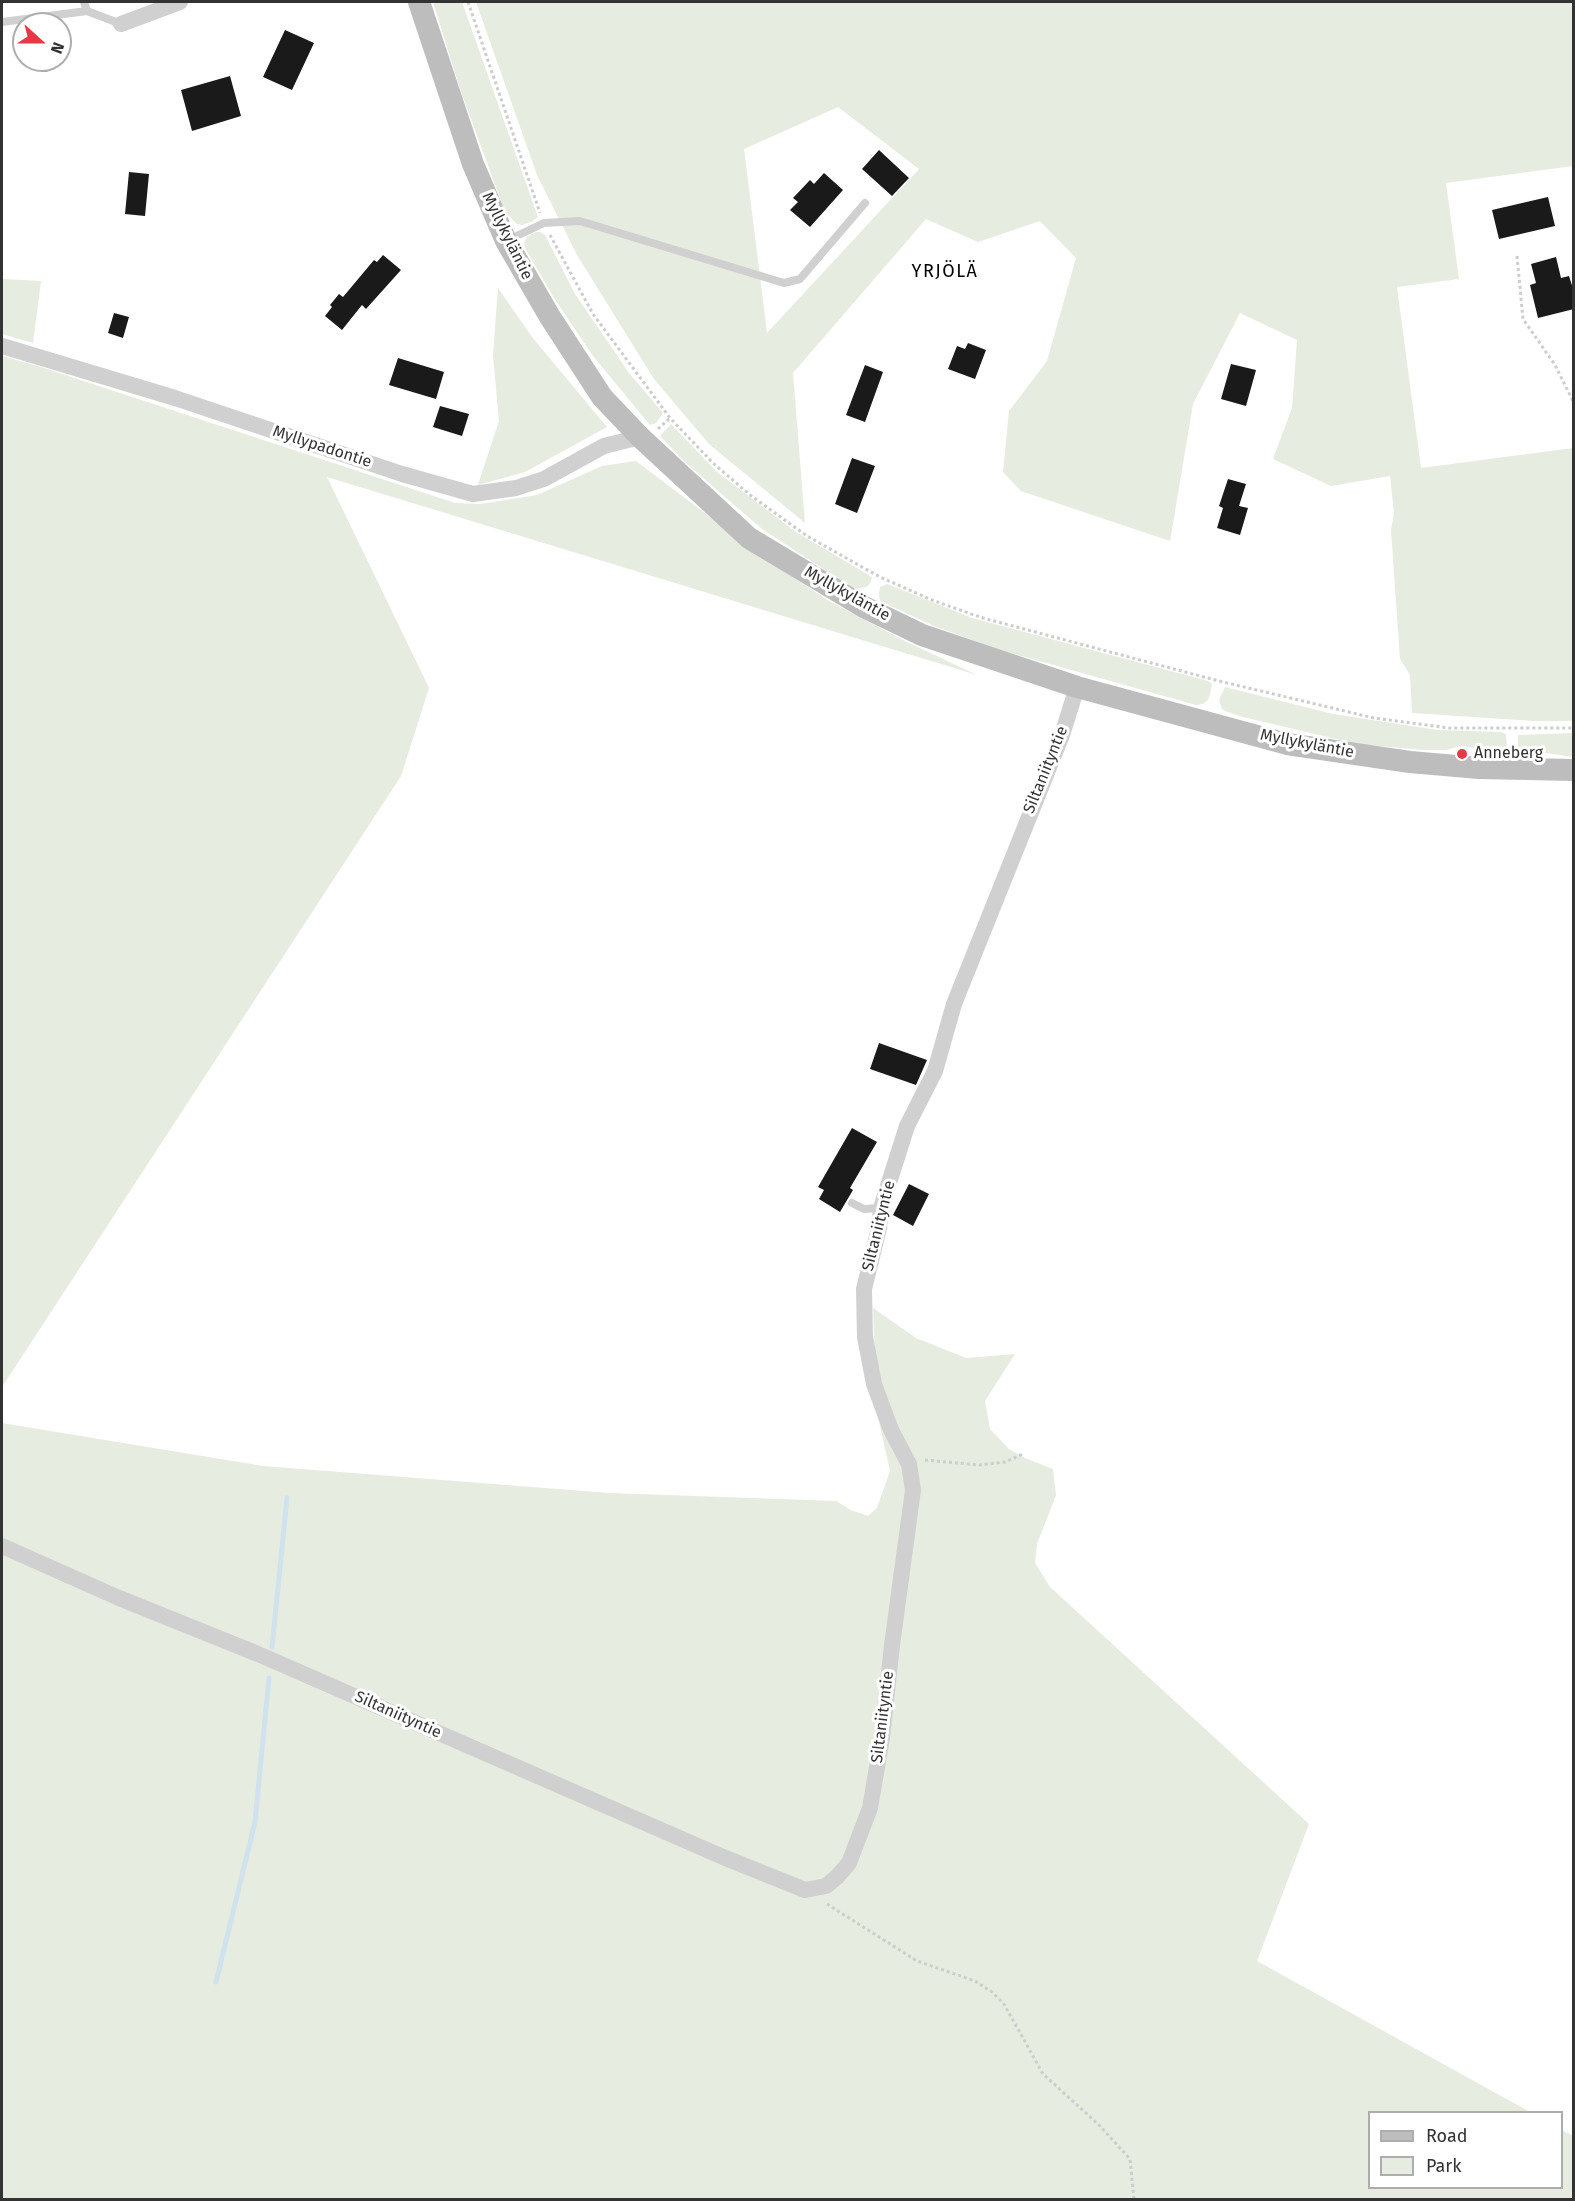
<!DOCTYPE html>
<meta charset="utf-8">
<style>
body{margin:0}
#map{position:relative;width:1575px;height:2201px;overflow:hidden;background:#fff;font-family:"Fira Sans",sans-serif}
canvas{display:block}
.frame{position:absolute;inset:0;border:3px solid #333;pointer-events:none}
.legend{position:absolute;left:1368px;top:2111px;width:195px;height:78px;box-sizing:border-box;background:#fff;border:2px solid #adadad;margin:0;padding:8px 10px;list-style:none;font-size:18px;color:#333}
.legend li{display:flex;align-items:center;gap:12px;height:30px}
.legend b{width:30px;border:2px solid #adadad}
.north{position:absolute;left:12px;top:12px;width:60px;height:60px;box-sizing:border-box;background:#fff;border:2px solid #adadad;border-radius:50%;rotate:111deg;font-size:16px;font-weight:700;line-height:24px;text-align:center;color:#333}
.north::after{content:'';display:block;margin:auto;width:21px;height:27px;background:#e63946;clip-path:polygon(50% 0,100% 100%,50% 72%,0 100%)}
</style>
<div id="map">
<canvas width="1575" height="2201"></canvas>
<div class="frame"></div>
<ul class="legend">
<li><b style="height:8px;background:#bdbdbd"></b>Road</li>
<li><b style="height:16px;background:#e6ecdf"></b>Park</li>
</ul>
<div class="north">N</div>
</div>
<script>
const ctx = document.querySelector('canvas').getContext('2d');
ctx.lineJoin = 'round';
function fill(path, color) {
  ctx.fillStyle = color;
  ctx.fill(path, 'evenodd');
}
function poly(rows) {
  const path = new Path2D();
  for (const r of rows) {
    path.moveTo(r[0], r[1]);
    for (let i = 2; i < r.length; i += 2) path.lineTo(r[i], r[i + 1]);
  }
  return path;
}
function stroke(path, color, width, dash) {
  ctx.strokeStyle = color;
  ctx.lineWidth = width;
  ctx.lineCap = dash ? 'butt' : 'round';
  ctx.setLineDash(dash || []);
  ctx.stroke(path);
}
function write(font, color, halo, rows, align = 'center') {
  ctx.font = font + ' "Fira Sans",sans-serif';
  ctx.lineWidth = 6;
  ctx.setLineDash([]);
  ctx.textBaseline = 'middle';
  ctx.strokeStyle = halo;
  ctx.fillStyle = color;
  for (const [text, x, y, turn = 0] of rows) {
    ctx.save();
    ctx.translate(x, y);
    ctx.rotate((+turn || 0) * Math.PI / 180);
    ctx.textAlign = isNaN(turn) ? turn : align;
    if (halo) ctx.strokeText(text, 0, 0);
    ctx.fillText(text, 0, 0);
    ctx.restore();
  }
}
fill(poly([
 [433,2,462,2,538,217,531,222,522,225,517,224,505,212,460,89],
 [476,2,1573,2,1573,166,1446,183,1459,279,1397,287,1421,468,1573,448,1573,721,1534,721,1412,713,1410,675,1400,659,1391,530,1394,513,1390,476,1331,486,1273,459,1292,408,1297,340,1240,313,1193,404,1170,541,1021,491,1003,472,1009,411,1047,361,1076,258,1040,221,978,242,926,219,793,373,805,523,709,444,654,379,577,255,537,175],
 [838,107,919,169,767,333,744,149],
 [536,232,540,232,545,235,575,294,629,373,663,413,656,423,650,425,593,356,554,298,525,248,524,242,527,237],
 [2,279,41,281,33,343,2,334],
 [498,288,532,337,607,427,525,472,478,485,499,421,493,355],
 [2,356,41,367,455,503,480,504,537,495,602,466,636,461,768,561,829,601,903,640,977,675,327,477,429,688,401,776,2,1387],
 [671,424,717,472,796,532,872,577,870,584,866,587,858,589,851,587,762,529,687,464,660,436],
 [887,584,972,618,1208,681,1212,684,1210,694,1208,700,1203,704,1196,705,1000,650,934,626,880,601,879,594,880,587],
 [1225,687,1333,714,1438,730,1501,732,1506,734,1507,749,1500,752,1461,746,1446,750,1424,750,1357,744,1243,717,1225,711,1222,709,1219,700],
 [1573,733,1573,757,1518,749,1518,735],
 [873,1308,916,1338,966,1358,1015,1354,985,1401,990,1429,1009,1449,1025,1458,1053,1469,1056,1495,1037,1544,1035,1563,1050,1587,1309,1824,1257,1961,1530,2112,1370,2112,1370,2188,1562,2188,1562,2130,1573,2136,1573,2199,2,2199,2,1423,263,1466,609,1493,836,1501,851,1510,868,1516,877,1508,890,1471,877,1413]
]), '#e6ecdf');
stroke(poly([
 [272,1647,287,1498],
 [216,1982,255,1822,269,1678]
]), '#cfe2ee', 5);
fill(poly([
 [285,30,314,43,292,90,263,77],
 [230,76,241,116,192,131,181,90],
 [879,150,909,178,892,196,862,169],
 [129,172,149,174,145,216,125,214],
 [824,173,843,190,810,227,790,210,798,202,793,198,810,180,814,184],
 [1548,197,1555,226,1499,239,1492,210],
 [383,255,401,270,366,309,362,305,342,330,325,316,332,307,330,305,339,294,343,297,374,260,377,262],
 [1556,257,1561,278,1569,276,1574,292,1574,309,1538,318,1530,285,1536,283,1531,264],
 [114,313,129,317,123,338,108,333],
 [968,343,986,350,975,379,948,369,957,346,965,349],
 [398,358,444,372,436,399,389,385],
 [1231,364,1256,370,1246,406,1221,399],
 [865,365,883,372,865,422,846,415],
 [440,406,469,414,462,436,433,427],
 [852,458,875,466,857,513,835,504],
 [1228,479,1246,484,1239,506,1248,508,1240,535,1217,528,1223,508,1219,506],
 [879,1043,927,1060,916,1085,870,1069],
 [852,1128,877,1142,850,1188,853,1190,840,1212,819,1199,824,1190,818,1187],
 [909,1184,929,1194,913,1226,893,1215]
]), '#1a1a1a');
stroke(poly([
 [468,2,540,213],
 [550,235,593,314,670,418,713,463,750,495,807,536,880,577,932,600,983,618,1219,681,1374,718,1449,728,1574,728],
 [1517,256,1523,319,1555,365,1574,403],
 [658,429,670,418],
 [925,1460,979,1465,1005,1462,1023,1454],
 [827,1904,917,1961,975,1981,992,1992,1004,2004,1043,2074,1099,2125,1130,2159,1134,2200]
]), '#cdcdcd', 3, [3, 3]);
stroke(poly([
 [84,2,87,11],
 [2,22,87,11,121,24],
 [506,241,544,223,580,221,784,283,800,279,865,203],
 [852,1203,864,1209,881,1208]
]), '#d0d0d0', 8);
stroke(poly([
 [121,24,180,2],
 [2,346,175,398,402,474,473,494,516,488,544,479,604,446,640,437],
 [2,1546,119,1598,258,1654,723,1857,805,1890,826,1886,837,1877,849,1863,870,1808,882,1738,892,1645,913,1490,909,1464,891,1430,874,1384,865,1337,864,1289,879,1228,881,1208,907,1126,935,1071,954,1004,1062,735,1077,687]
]), '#d0d0d0', 16);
stroke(poly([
 [419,2,473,164,506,241,550,317,602,397,640,437,749,538,864,607,922,635,1077,687,1287,744,1410,762,1479,768,1574,770]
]), '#bdbdbd', 22);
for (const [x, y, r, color] of [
 [1462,754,6,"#e63946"]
]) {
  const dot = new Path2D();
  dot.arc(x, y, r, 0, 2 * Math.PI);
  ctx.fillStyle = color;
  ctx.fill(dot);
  stroke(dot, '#fff', 2);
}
write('16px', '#333', '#fff', [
 ["Myllykyläntie",507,236,64],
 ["Myllypadontie",322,447,18],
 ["Myllykyläntie",847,594,29],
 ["Myllykyläntie",1307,744,11],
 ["Siltaniityntie",1046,770,-68],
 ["Siltaniityntie",879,1226,-76],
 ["Siltaniityntie",398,1715,24],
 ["Siltaniityntie",883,1717,-83]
]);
write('16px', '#333', '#fff', [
 ["Anneberg",1474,754]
], 'left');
ctx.letterSpacing = '1.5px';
write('18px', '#000', '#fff', [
 ["YRJÖLÄ",945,272]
]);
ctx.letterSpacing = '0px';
</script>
